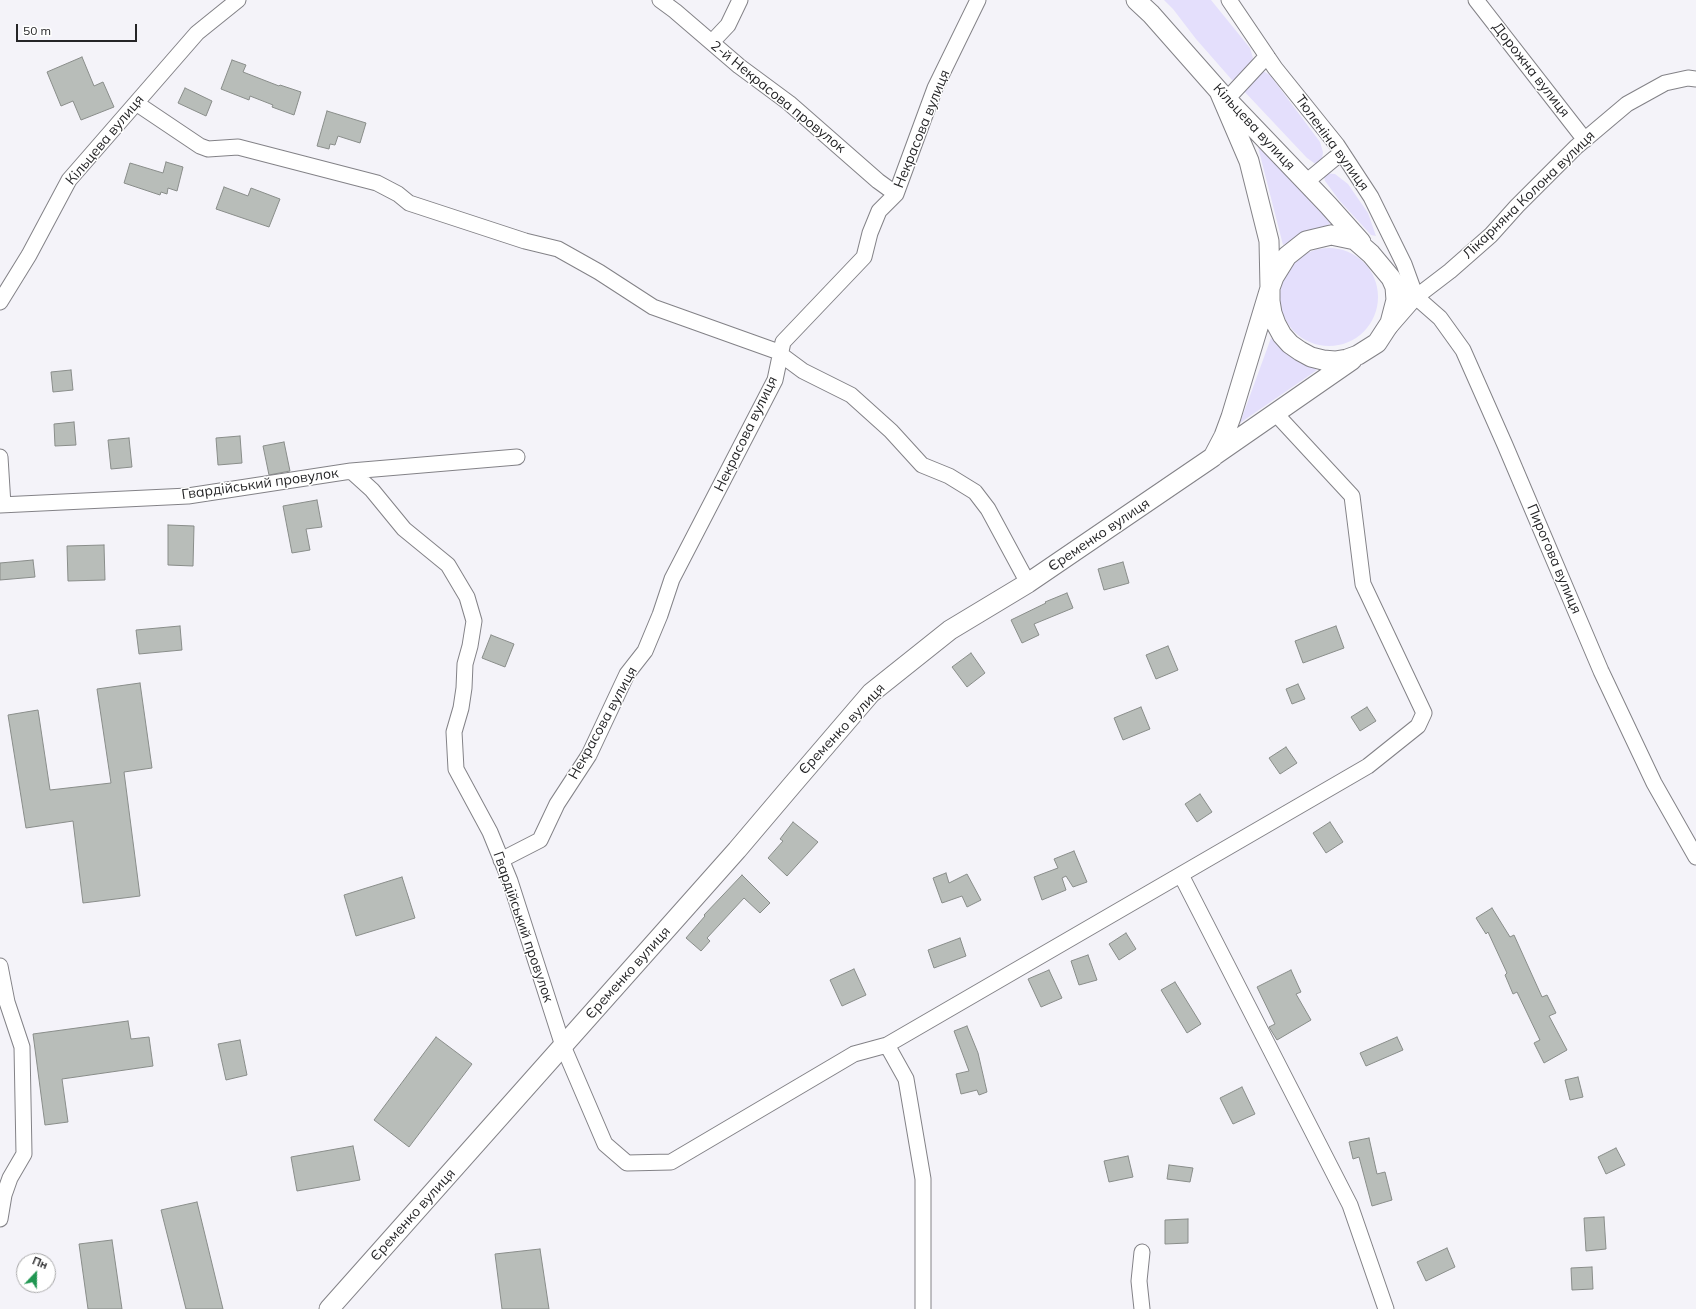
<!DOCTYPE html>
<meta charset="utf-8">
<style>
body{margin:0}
#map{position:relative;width:1696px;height:1309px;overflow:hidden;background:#f4f3f9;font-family:Mulish,sans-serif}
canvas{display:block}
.north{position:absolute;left:16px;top:1253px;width:40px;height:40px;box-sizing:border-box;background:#fff;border:1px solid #a8a8a9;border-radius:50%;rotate:22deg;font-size:11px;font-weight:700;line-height:16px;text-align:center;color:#252527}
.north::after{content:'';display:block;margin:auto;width:14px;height:18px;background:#209651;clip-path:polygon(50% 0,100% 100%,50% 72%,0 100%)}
.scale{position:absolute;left:16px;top:24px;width:121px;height:18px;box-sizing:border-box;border:2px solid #252527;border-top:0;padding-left:5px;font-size:12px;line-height:14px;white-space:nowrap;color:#252527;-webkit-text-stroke:3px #fff;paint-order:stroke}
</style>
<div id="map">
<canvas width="1696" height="1309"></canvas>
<div class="north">Пн</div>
<div class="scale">50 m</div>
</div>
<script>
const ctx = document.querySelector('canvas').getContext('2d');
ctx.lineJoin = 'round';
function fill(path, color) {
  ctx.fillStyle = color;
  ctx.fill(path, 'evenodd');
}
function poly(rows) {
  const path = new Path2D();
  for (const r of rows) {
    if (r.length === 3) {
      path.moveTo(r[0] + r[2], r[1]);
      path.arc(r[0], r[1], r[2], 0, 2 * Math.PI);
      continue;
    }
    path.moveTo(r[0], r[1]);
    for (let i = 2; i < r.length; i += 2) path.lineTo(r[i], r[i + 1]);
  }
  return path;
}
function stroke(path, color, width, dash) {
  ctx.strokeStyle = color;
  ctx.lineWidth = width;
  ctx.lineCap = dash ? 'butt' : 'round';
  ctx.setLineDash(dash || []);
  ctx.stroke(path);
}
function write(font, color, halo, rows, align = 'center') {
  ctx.font = font + ' Mulish,sans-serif';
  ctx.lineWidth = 3;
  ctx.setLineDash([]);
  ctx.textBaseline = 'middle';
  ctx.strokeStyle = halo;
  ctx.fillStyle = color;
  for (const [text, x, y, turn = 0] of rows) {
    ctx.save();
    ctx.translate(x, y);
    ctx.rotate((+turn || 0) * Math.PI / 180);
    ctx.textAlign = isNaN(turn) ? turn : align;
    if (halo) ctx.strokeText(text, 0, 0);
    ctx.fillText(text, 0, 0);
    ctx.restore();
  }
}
fill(poly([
 [1164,0,1211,0,1250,48,1253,58,1248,70,1239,80,1232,80,1196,39,1173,9],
 [1261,70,1270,75,1320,142,1323,152,1322,159,1317,165,1307,158,1242,89],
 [1258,147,1332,223,1283,245],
 [1323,173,1335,174,1348,184,1368,213,1376,236,1371,235,1339,200,1325,181],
 [1329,297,49],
 [1271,338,1317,370,1240,423]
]), '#e4dffc');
const building = poly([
 [82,57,94,86,103,82,114,107,81,120,73,101,61,106,47,72,82,57],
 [232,60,246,65,243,72,279,86,280,85,301,92,294,115,272,107,273,105,250,96,249,100,221,89,232,60],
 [185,88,212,101,206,116,178,103,185,88],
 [327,111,366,123,360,143,338,136,335,145,330,144,329,149,317,146,327,111],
 [166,162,183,167,177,191,168,188,167,194,161,192,160,195,124,183,130,163,163,173,166,162],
 [224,187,248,196,251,188,280,199,269,227,216,209,224,187],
 [71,370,73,390,53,392,51,372,71,370],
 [74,422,76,445,55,446,54,424,74,422],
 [240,436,242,463,218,465,216,438,240,436],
 [129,438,132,467,111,469,108,440,129,438],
 [284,442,290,471,269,475,263,446,284,442],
 [317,500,322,527,306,529,310,550,292,553,283,506,317,500],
 [168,525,194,526,193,566,168,565,168,525],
 [104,545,105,580,68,581,67,546,104,545],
 [33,560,35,577,0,580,0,563,33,560],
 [1123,562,1129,583,1104,590,1098,569,1123,562],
 [1067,593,1073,608,1034,624,1039,635,1022,643,1011,620,1046,603,1045,602,1067,593],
 [180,626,182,650,139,654,136,630,180,626],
 [1336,626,1344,648,1303,663,1295,641,1336,626],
 [491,635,514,644,505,667,482,658,491,635],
 [1168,646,1178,670,1156,679,1146,655,1168,646],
 [971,653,985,673,967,687,952,667,971,653],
 [140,683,152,768,124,772,140,896,83,903,73,821,26,828,8,715,38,710,50,790,111,783,97,689,140,683],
 [1298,684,1305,699,1292,704,1286,689,1298,684],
 [1141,707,1150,729,1123,740,1114,718,1141,707],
 [1367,707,1376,721,1360,731,1351,717,1367,707],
 [1286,747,1297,763,1280,774,1269,758,1286,747],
 [1200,794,1212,812,1197,822,1185,804,1200,794],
 [793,822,818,842,787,876,768,858,783,841,780,839,793,822],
 [1330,822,1343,842,1326,853,1313,833,1330,822],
 [1074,851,1087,882,1073,887,1066,876,1062,878,1066,890,1042,900,1034,877,1058,868,1054,859,1074,851],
 [946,873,949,883,967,874,981,900,967,907,962,896,942,903,933,878,946,873],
 [742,875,770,903,760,913,744,898,707,938,710,941,701,951,686,938,705,916,704,915,742,875],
 [402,877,415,918,356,936,344,895,402,877],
 [1492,908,1510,937,1514,935,1542,997,1547,995,1556,1013,1549,1016,1567,1050,1544,1063,1534,1043,1540,1040,1517,992,1513,994,1505,975,1507,973,1488,932,1486,934,1476,918,1492,908],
 [1126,933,1136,949,1119,960,1109,944,1126,933],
 [960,938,966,956,934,968,928,950,960,938],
 [1088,955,1097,980,1079,985,1071,961,1088,955],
 [854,969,866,995,842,1006,830,980,854,969],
 [1049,970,1062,998,1041,1007,1028,979,1049,970],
 [1291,970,1301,992,1296,994,1311,1020,1277,1040,1269,1027,1275,1024,1257,987,1291,970],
 [1175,982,1201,1024,1187,1033,1161,990,1175,982],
 [128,1021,131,1039,149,1037,153,1066,62,1079,68,1122,45,1125,33,1034,128,1021],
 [967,1026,978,1053,987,1092,979,1095,977,1090,961,1094,956,1074,969,1071,954,1031,967,1026],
 [436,1037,472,1064,409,1147,374,1120,436,1037],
 [1397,1037,1403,1050,1366,1066,1360,1053,1397,1037],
 [240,1040,247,1075,226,1080,218,1044,240,1040],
 [1578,1077,1583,1097,1570,1100,1565,1080,1578,1077],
 [1242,1087,1255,1114,1233,1124,1220,1098,1242,1087],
 [1369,1138,1377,1174,1385,1172,1392,1200,1372,1206,1359,1157,1353,1159,1349,1142,1369,1138],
 [353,1146,360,1180,297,1191,291,1157,353,1146],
 [1616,1148,1625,1165,1606,1174,1598,1157,1616,1148],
 [1128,1156,1133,1177,1109,1182,1104,1161,1128,1156],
 [1169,1165,1193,1168,1190,1182,1167,1179,1169,1165],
 [197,1202,223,1309,186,1309,161,1210,197,1202],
 [1604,1217,1606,1249,1586,1251,1584,1218,1604,1217],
 [1188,1219,1188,1243,1165,1244,1165,1220,1188,1219],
 [112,1240,122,1309,88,1309,79,1244,112,1240],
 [1447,1248,1455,1267,1426,1281,1417,1262,1447,1248],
 [540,1249,549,1309,502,1309,495,1254,540,1249],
 [1592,1267,1593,1289,1572,1290,1571,1268,1592,1267]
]);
fill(building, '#b8bdb9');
stroke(building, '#898d8a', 1);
const minor = poly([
 [660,0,675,11,739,66,789,103,878,181,896,194],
 [1229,0,1275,68,1337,145,1371,197,1404,264,1416,297],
 [1476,0,1585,140],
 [712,42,728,25,740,0],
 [1227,99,1267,56],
 [136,103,200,146,208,149,238,147,377,183,398,194,409,203,525,241,558,249,599,272,653,307,776,351,803,371,851,395,891,431,922,465,949,476,975,492,988,509,1028,583],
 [1306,182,1341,153],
 [1391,278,1416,297,1440,318,1463,350,1505,445,1601,671,1654,783,1696,857],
 [0,302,29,255,69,180,197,33,238,0],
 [1389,328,1416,297,1450,271,1491,235,1517,206,1576,147,1627,104,1665,83,1688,78,1696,79],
 [0,457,3,505],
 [351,471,517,457],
 [0,505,188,496,351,471,372,490,404,529,448,565,467,597,474,621,470,646,465,664,464,688,461,708,454,732,456,769,490,832,510,881,563,1046,605,1144,627,1163,671,1162,854,1054,887,1045,906,1079,923,1179,923,1309],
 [501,860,540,840,557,804,589,755,627,674,645,651,660,615,672,579,775,380,783,342,864,257,870,233,879,211,896,194,935,88,978,0],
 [1181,875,1350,1205,1386,1309],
 [0,966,7,1002,22,1047,24,1154,10,1178,4,1195,0,1219],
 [887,1045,1368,766,1418,726,1424,713,1363,584,1352,496,1276,414],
 [1142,1252,1139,1281,1142,1309]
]);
const tertiary = poly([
 [1136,0,1151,14,1219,91,1328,205,1361,242],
 [1331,235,1355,240,1371,254,1391,278,1395,287,1396,300,1390,323,1377,343,1358,355,1347,359,1335,361,1323,360,1311,357,1300,351,1290,344,1282,335,1276,324,1272,313,1270,301,1270,288,1274,277,1287,256,1306,241,1331,235],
 [1215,455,1352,360],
 [329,1309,737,850,793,784,871,693,950,630,1028,583,1213,457,1224,436,1231,417,1270,288,1269,241,1249,161,1219,91]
]);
stroke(minor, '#838287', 17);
stroke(tertiary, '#838287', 21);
stroke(minor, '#fff', 15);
stroke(tertiary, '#fff', 19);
write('14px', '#252527', '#fff', [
 ["Дорожна вулиця",1531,70,52],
 ["2-й Некрасова провулок",778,97,39],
 ["Кільцева вулиця",1254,127,47],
 ["Некрасова вулиця",922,129,-68],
 ["Кільцева вулиця",105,140,-50],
 ["Тюленіна вулиця",1332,143,54],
 ["Лікарняна Колона вулиця",1529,195,-44],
 ["Некрасова вулиця",746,434,-64],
 ["Гвардійський провулок",260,484,-8],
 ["Єременко вулиця",1099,535,-34],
 ["Пирогова вулиця",1554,559,67],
 ["Некрасова вулиця",603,723,-61],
 ["Єременко вулиця",842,729,-47],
 ["Гвардійський провулок",523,927,71],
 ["Єременко вулиця",628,973,-48],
 ["Єременко вулиця",413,1215,-48]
]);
</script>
